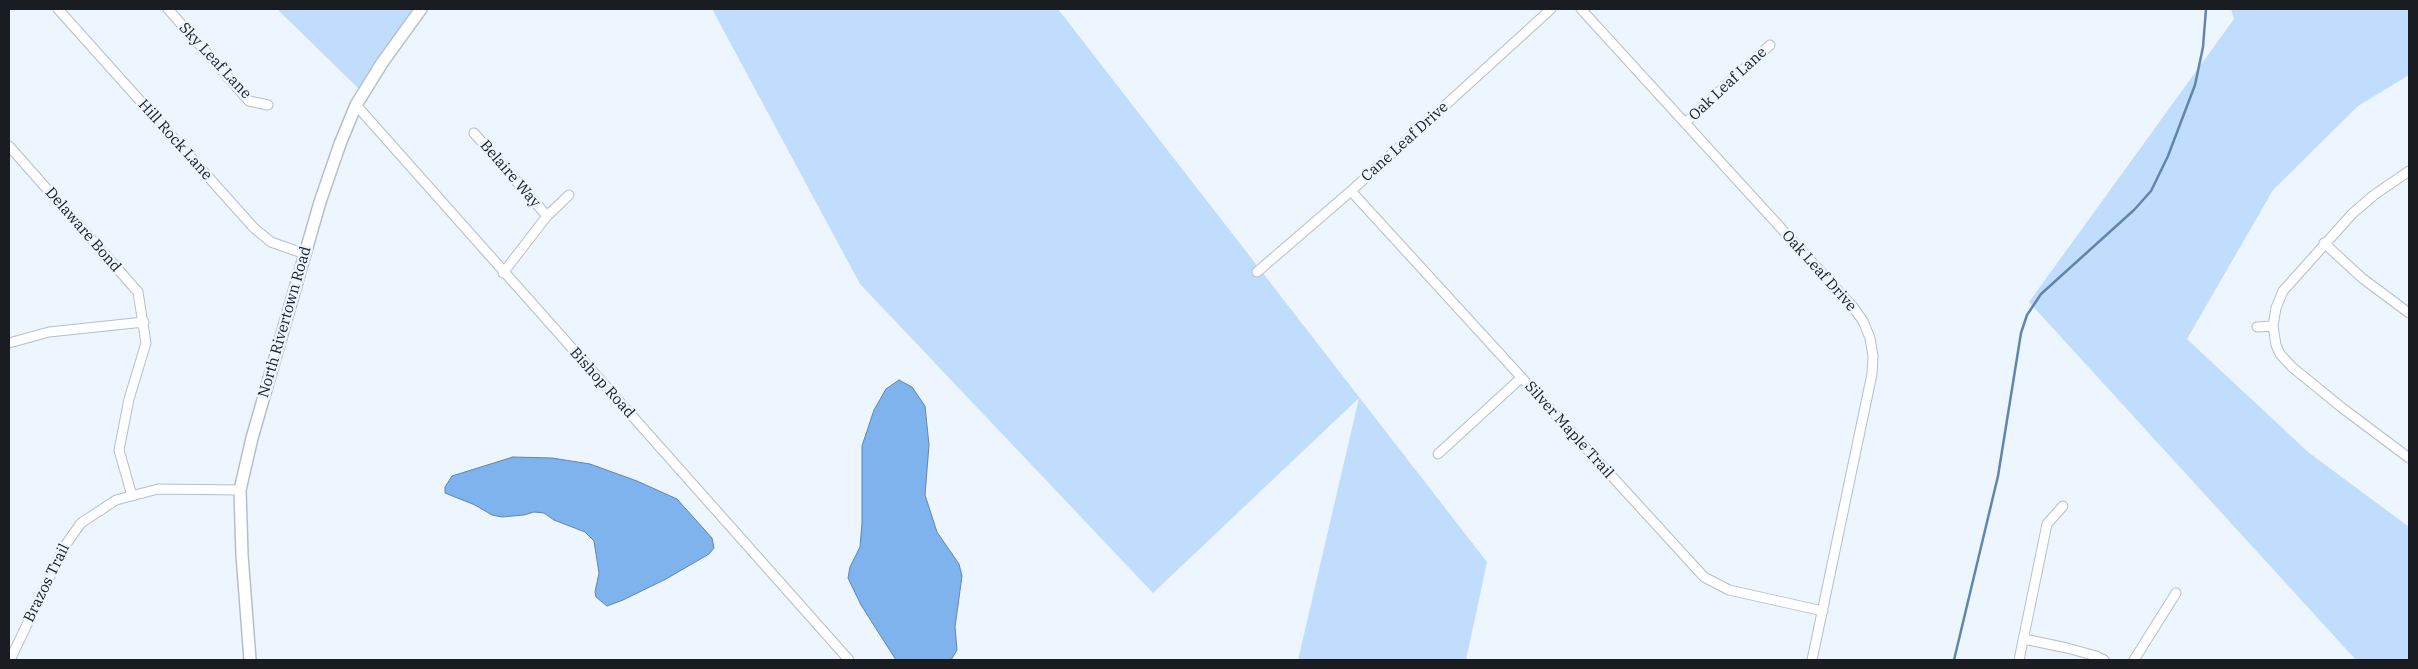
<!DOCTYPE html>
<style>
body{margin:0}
#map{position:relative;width:2418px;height:669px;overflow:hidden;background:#edf5ff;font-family:"IBM Plex Serif",serif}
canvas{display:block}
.frame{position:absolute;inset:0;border:10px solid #191d21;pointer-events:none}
</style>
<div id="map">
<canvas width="2418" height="669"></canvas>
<div class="frame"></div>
</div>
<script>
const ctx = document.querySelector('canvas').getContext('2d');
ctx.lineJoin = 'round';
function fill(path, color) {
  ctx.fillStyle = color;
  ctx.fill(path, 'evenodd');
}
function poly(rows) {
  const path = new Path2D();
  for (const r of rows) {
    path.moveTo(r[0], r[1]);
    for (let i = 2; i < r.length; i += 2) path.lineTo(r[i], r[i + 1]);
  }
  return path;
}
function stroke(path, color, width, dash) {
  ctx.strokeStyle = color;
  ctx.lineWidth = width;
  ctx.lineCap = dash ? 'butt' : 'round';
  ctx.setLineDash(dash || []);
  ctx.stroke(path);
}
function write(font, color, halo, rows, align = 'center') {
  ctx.font = font + ' "IBM Plex Serif",serif';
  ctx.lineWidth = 5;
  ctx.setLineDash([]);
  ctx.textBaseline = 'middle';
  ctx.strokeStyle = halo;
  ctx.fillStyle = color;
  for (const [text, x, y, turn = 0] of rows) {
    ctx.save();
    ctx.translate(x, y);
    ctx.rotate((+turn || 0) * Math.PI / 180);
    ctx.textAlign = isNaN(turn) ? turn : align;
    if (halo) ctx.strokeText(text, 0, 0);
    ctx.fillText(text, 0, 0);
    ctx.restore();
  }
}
fill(poly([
 [277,9,419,9,360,90],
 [712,9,1058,9,1487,562,1466,660,1298,660,1359,398,1153,593,860,284],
 [2231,9,2409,9,2409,75,2358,106,2273,190,2187,339,2308,452,2409,527,2409,660,2356,660,2029,302,2234,19]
]), '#c1ddfd');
const water = poly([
 [899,380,912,387,925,406,929,445,925,495,937,532,959,564,962,576,955,627,957,650,951,660,896,660,861,605,848,578,850,567,860,547,862,523,862,446,874,410,886,389,899,380],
 [513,457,552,458,590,464,637,481,677,499,712,538,714,548,709,554,666,579,623,600,607,606,596,597,595,592,599,573,594,541,585,532,554,520,544,513,534,512,524,515,502,517,492,515,475,505,445,493,445,487,452,476,513,457]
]);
fill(water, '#7eb3ed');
stroke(water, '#6086b0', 1);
stroke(poly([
 [1954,660,1998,476,2021,333,2027,315,2041,294,2134,210,2151,191,2168,156,2195,85,2203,47,2206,9]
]), '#6086b0', 2.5);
const minor = poly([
 [58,9,254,228,271,242,305,254],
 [168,9,249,101,268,105],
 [1581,9,1853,307,1863,321,1870,338,1873,356,1872,374,1812,660],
 [356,105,849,660],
 [1685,123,1770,45],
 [474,133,547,216],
 [9,146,138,292,146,343,129,399,119,450,132,496],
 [1351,191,1704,577,1729,590,1823,611],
 [2324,243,2362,278,2409,313],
 [1257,272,1351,191,1551,9],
 [503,273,547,216,569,195],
 [2273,326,2276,345,2280,354,2292,367,2341,407,2409,458],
 [2257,327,2273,326,2276,308,2283,291,2352,214,2374,195,2409,171],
 [9,343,49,332,144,322],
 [1438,454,1521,378],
 [2024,639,2067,648,2096,656,2104,660],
 [10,660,64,547,81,523,116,500,158,489,240,490],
 [2019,660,2047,524,2063,506],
 [2134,660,2176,593]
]);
const tertiary = poly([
 [250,660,242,555,240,490,252,438,320,202,340,144,356,105,382,63,421,9]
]);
stroke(minor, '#b5bfcb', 11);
stroke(tertiary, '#b5bfcb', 14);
stroke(minor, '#fff', 9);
stroke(tertiary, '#fff', 11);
write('15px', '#191d21', '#edf5ff', [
 ["Sky Leaf Lane",215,61,47],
 ["Oak Leaf Lane",1728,84,-43],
 ["Hill Rock Lane",175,140,48],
 ["Cane Leaf Drive",1405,142,-42],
 ["Belaire Way",510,174,49],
 ["Delaware Bond",83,230,49],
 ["Oak Leaf Drive",1819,271,48],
 ["North Rivertown Road",285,322,-74],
 ["Bishop Road",602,383,48],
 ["Silver Maple Trail",1569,430,48],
 ["Brazos Trail",47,583,-64]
]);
</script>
